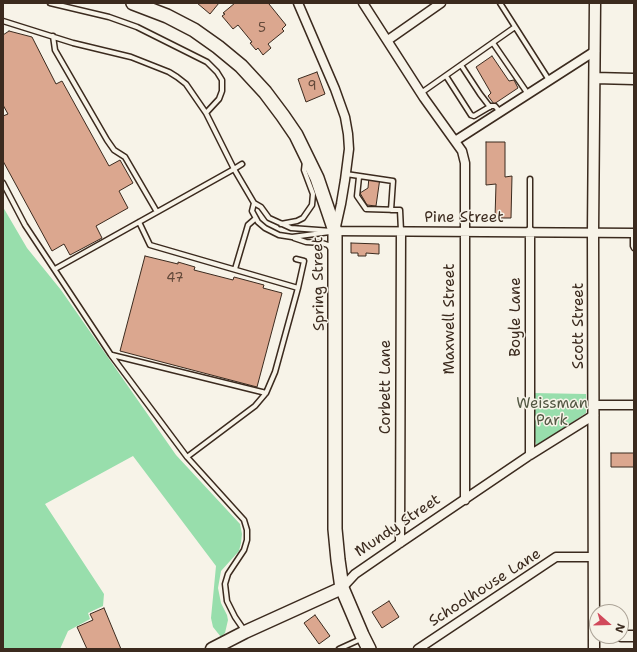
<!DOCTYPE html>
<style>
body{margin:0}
#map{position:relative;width:637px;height:652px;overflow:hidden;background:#f7f3e8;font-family:"Shantell Sans",sans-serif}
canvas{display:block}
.frame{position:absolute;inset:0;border:4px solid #3b2a1e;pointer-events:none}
.north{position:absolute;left:589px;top:604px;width:40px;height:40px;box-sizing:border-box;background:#f7f3e8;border:1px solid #aca397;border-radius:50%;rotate:110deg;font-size:11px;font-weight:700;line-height:16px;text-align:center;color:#3b2a1e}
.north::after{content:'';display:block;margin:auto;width:14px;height:18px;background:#d1495b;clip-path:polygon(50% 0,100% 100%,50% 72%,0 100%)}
</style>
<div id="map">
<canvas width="637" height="652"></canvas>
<div class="frame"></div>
<div class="north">N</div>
</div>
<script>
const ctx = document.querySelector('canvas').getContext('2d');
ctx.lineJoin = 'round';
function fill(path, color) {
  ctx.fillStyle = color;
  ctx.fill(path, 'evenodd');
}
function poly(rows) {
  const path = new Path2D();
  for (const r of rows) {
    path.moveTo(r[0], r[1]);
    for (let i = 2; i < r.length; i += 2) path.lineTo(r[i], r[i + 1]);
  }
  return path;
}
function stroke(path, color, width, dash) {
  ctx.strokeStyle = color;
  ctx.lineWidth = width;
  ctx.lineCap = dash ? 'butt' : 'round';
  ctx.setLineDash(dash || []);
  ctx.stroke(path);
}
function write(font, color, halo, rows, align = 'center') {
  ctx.font = font + ' "Shantell Sans",sans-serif';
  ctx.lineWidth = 3;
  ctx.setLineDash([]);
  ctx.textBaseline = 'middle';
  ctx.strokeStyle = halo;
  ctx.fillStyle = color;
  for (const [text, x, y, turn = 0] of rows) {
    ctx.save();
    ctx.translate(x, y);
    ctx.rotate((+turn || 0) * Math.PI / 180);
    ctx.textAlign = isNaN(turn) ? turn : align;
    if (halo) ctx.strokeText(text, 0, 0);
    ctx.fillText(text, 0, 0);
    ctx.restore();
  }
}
fill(poly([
 [3,207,27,248,61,290,176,455,240,524,242,534,241,543,239,551,221,571,218,588,221,603,227,615,228,620,225,633,221,637,213,627,211,618,216,566,133,456,45,504,104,594,103,606,88,613,90,619,68,631,60,649,3,649],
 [533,393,586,394,586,413,537,446,532,434]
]), '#98deac');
const building = poly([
 [197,3,219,3,210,14,197,3],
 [235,3,271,3,269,4,286,25,282,29,284,31,268,44,271,48,263,55,258,48,256,50,250,43,252,42,238,25,233,29,222,16,225,14,223,13,235,3],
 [9,31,32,37,56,84,62,81,109,166,120,160,133,183,119,191,128,208,96,226,102,238,70,255,64,244,52,251,3,161,3,116,8,114,3,105,3,35,9,31],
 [492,56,509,81,514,80,518,88,494,104,488,96,491,93,476,67,492,56],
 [317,72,325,94,306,102,298,79,317,72],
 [486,142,505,142,505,177,512,176,511,218,495,218,496,184,486,185,486,142],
 [369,177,380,178,376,206,367,205,360,193,368,188,369,177],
 [351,243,379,244,379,254,366,253,366,256,358,256,358,253,351,253,351,243],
 [145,256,178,264,178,262,195,267,194,270,233,280,234,277,264,285,263,288,282,293,257,387,120,351,145,256],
 [611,453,634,453,634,467,611,467,611,453],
 [389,601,399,617,382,628,372,612,389,601],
 [104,608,121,649,87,649,77,627,93,620,90,614,104,608],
 [315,615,330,636,319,644,304,623,315,615]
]);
fill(building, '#dba78f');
stroke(building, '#3b2a1e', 1);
const service = poly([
 [50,3,109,17,137,27,207,62,217,72,222,80,222,91,219,99,206,113],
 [500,3,549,80],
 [3,21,73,43,131,57,169,72,177,77,186,84,206,113,234,169,55,269],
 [53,36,55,50,107,140,114,150,125,157,157,212],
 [493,43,528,94],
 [461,65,480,94,490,107],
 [446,76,471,115,474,116,491,106,495,106,500,112],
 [421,93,515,27],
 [242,164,234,169,254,203,261,207,269,218,291,228,332,231],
 [346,174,393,181,391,210],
 [359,177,357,196,366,209,400,210,401,231],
 [3,183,25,225,111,355,187,457,244,520,247,530,247,540,244,550,228,574,225,584,227,601,235,617,244,630],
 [254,203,252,211,258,222,265,228,279,235,292,237,330,232],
 [139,222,150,245,298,288],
 [281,224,297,221,303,218,312,205,313,194,304,170,305,162],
 [530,231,530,179],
 [633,233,633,246,634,248],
 [294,238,306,242,322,243,328,245,331,249],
 [235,269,248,225,256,218],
 [112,355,266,393],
 [187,457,255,406,266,393,275,372,298,288,304,261,296,259],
 [339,649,361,639]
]);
const minor = poly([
 [298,3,335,89,345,117,348,134,349,149,345,180,341,204,335,231,634,233],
 [363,3,424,98,462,151,465,163,465,500],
 [388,40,441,3],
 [455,141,595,51],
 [530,231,530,455],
 [594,405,634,405],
 [400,543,401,231],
 [342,588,355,574,400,543,530,455,594,415],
 [418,649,556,557,594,557]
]);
const tertiary = poly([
 [595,78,634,79],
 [621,636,634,636],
 [594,649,593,232,595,3]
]);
const secondary = poly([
 [212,649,245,632,342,588]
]);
const primary = poly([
 [133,3,167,16,194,30,218,47,241,66,265,92,283,116,296,135,317,178,335,231,335,529,338,560,342,588,362,635,369,649]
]);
stroke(service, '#3b2a1e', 7);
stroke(minor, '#3b2a1e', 11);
stroke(tertiary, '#3b2a1e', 13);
stroke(secondary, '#3b2a1e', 15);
stroke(primary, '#3b2a1e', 16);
stroke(service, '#f7f3e8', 4);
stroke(minor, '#f7f3e8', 8);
stroke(tertiary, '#f7f3e8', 10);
stroke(secondary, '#f7f3e8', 12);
stroke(primary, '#f7f3e8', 13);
write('13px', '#63493a', null, [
 ["5",262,29],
 ["9",312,87],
 ["47",175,279]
]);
write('15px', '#3b2a1e', '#f7f3e8', [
 ["Pine Street",464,218],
 ["Spring Street",319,284,-91],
 ["Boyle Lane",516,317,-90],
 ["Maxwell Street",450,319,-90],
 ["Scott Street",579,326,-90],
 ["Corbett Lane",386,387,-90],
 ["Mundy Street",398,526,-34],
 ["Schoolhouse Lane",485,588,-33]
]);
write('15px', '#525742', '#f7f3e8', [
 ["Weissman",552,404],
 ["Park",552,421]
]);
</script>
